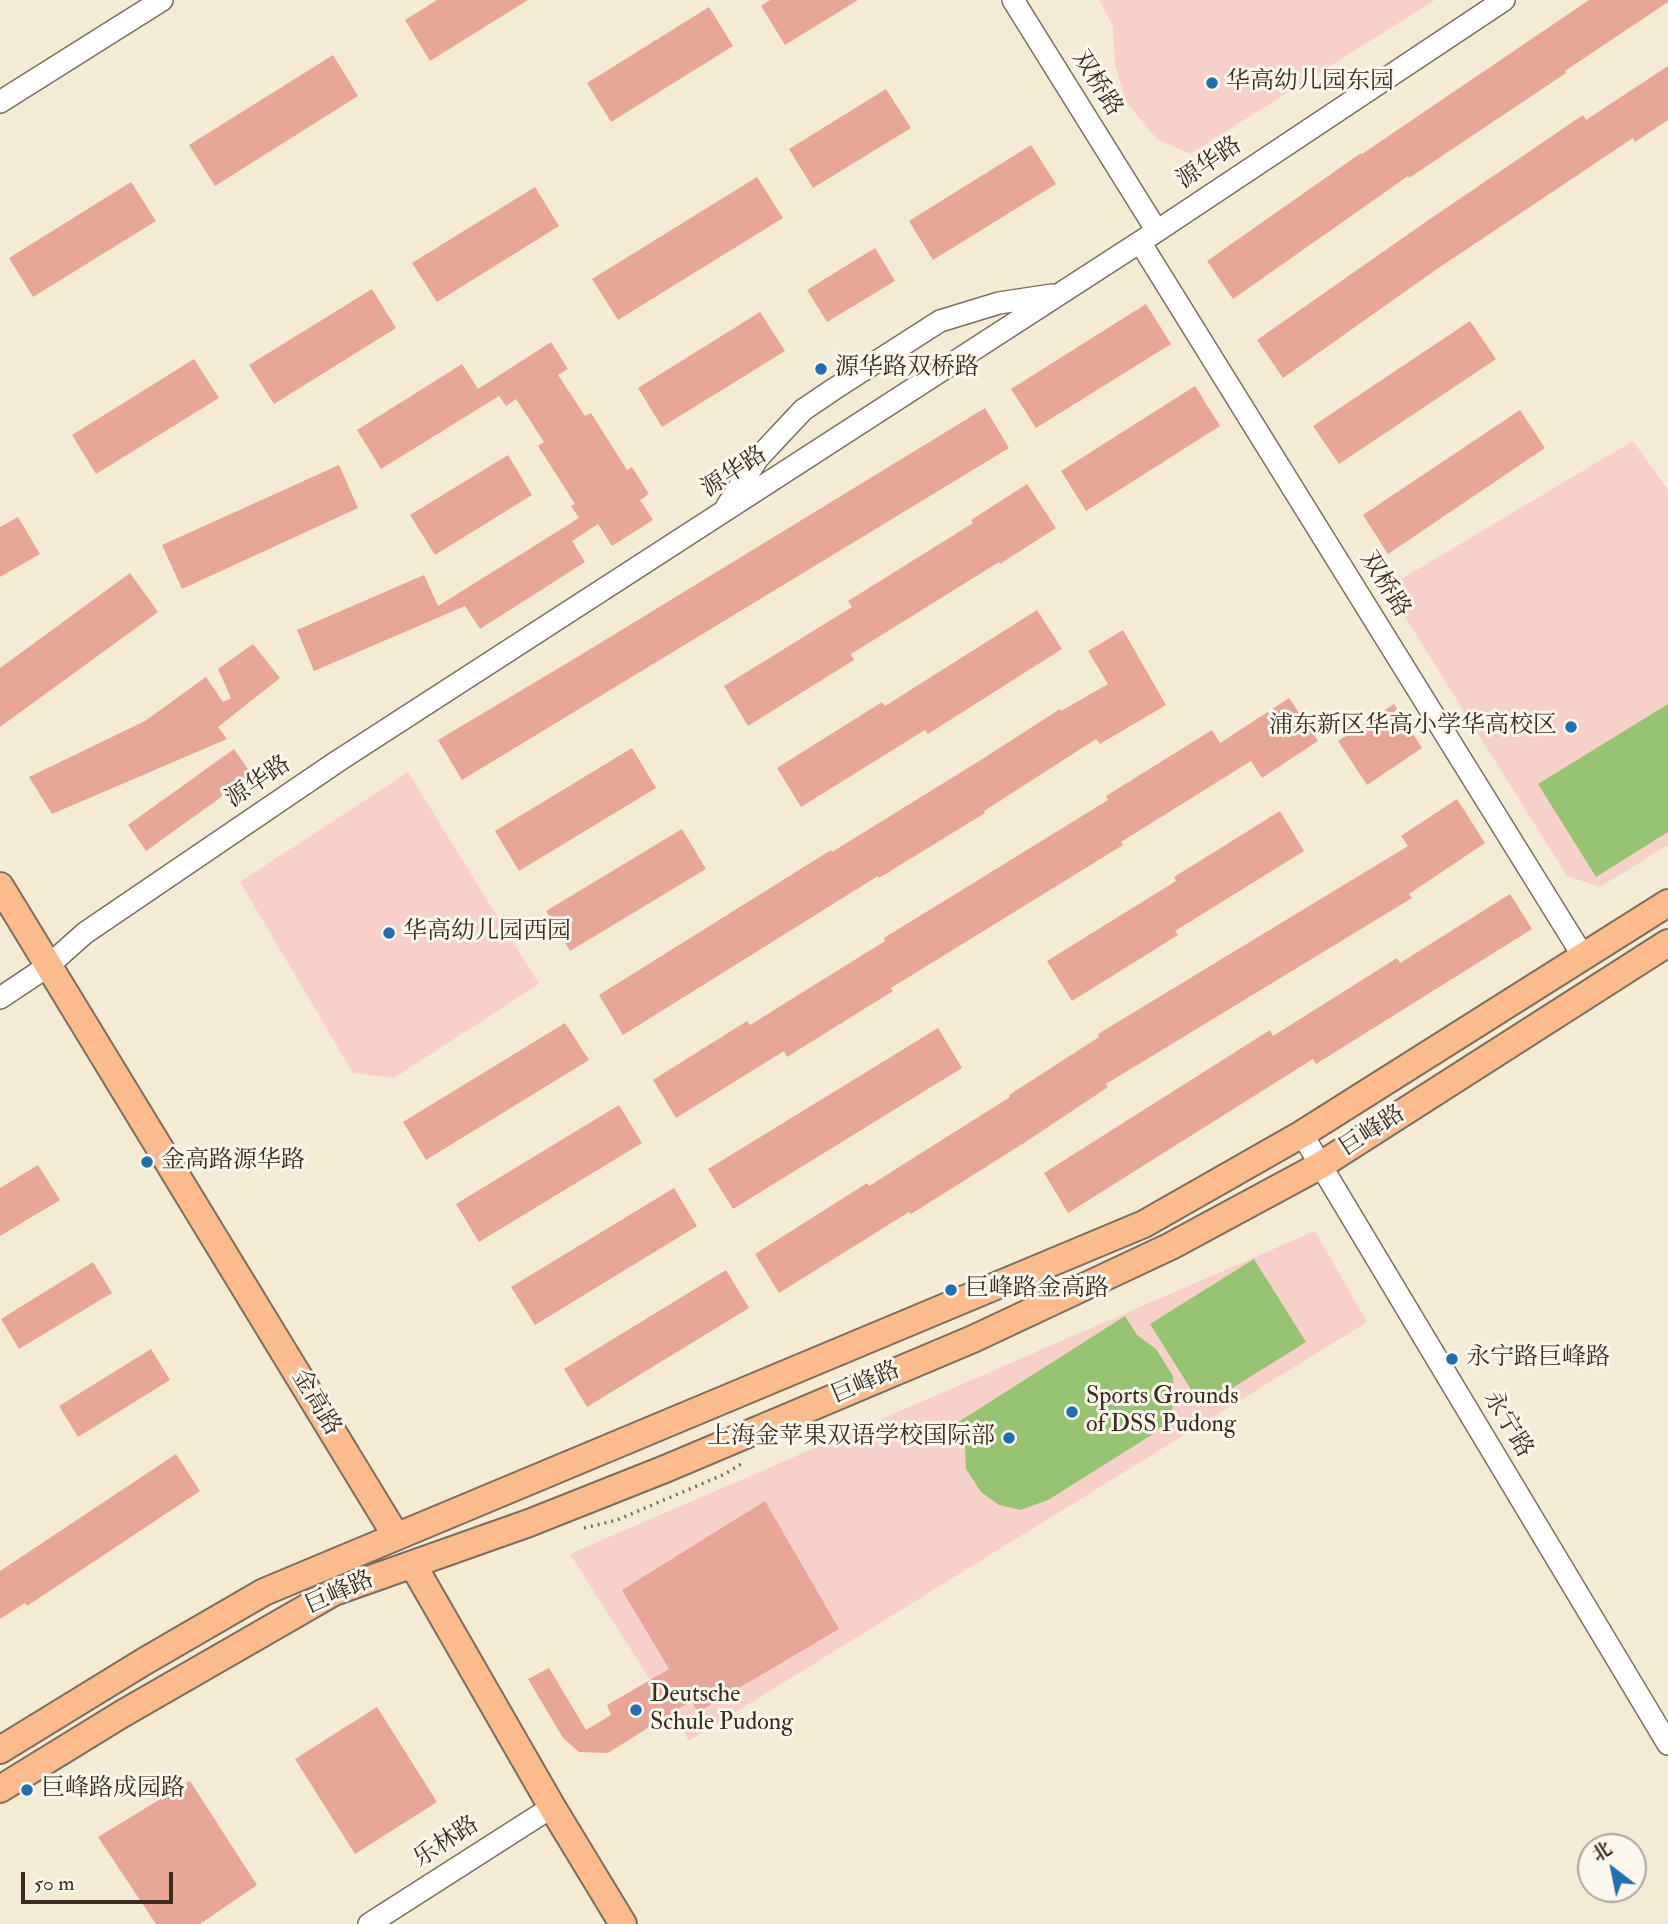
<!DOCTYPE html>
<meta charset="utf-8">
<style>
body{margin:0}
#map{position:relative;width:1668px;height:1924px;overflow:hidden;background:#f4ebd5;font-family:"IM FELL Double Pica","Noto Serif SC",serif}
canvas{display:block}
.north{position:absolute;left:1577px;top:1833px;width:70px;height:70px;box-sizing:border-box;background:#fbf7ec;border:2px solid #aea59a;border-radius:50%;rotate:328deg;font-size:19px;font-weight:700;line-height:28px;text-align:center;color:#3b2a1e}
.north::after{content:'';display:block;margin:auto;width:24px;height:32px;background:#1f6fb2;clip-path:polygon(50% 0,100% 100%,50% 72%,0 100%)}
.scale{position:absolute;left:21px;top:1872px;width:152px;height:32px;box-sizing:border-box;border:4px solid #3b2a1e;border-top:0;padding-left:9px;font-size:21px;line-height:24px;white-space:nowrap;color:#3b2a1e;-webkit-text-stroke:5px #fbf7ec;paint-order:stroke}
</style>
<div id="map">
<canvas width="1668" height="1924"></canvas>
<div class="north">北</div>
<div class="scale">50 m</div>
</div>
<script>
const ctx = document.querySelector('canvas').getContext('2d');
ctx.lineJoin = 'round';
function fill(path, color) {
  ctx.fillStyle = color;
  ctx.fill(path, 'evenodd');
}
function poly(rows) {
  const path = new Path2D();
  for (const r of rows) {
    path.moveTo(r[0], r[1]);
    for (let i = 2; i < r.length; i += 2) path.lineTo(r[i], r[i + 1]);
  }
  return path;
}
function stroke(path, color, width, dash) {
  ctx.strokeStyle = color;
  ctx.lineWidth = width;
  ctx.lineCap = dash ? 'butt' : 'round';
  ctx.setLineDash(dash || []);
  ctx.stroke(path);
}
function write(font, color, halo, rows, align = 'center') {
  ctx.font = font + ' "IM FELL Double Pica","Noto Serif SC",serif';
  ctx.lineWidth = 6;
  ctx.setLineDash([]);
  ctx.textBaseline = 'middle';
  ctx.strokeStyle = halo;
  ctx.fillStyle = color;
  for (const [text, x, y, turn = 0] of rows) {
    ctx.save();
    ctx.translate(x, y);
    ctx.rotate((+turn || 0) * Math.PI / 180);
    ctx.textAlign = isNaN(turn) ? turn : align;
    if (halo) ctx.strokeText(text, 0, 0);
    ctx.fillText(text, 0, 0);
    ctx.restore();
  }
}
fill(poly([
 [1099,0,1435,0,1190,154,1157,139,1126,102,1115,64,1113,27],
 [1633,441,1668,490,1668,845,1600,887,1567,876,1400,609,1393,584],
 [408,772,539,984,394,1078,353,1073,240,882],
 [1315,1231,1367,1322,689,1741,570,1554]
]), '#f7d1c9');
fill(poly([
 [1668,704,1668,832,1596,877,1538,784],
 [1254,1259,1306,1342,1202,1407,1150,1324],
 [1125,1316,1137,1335,1156,1349,1173,1376,1174,1403,1167,1422,1150,1436,1048,1500,1021,1510,999,1505,981,1492,966,1469,965,1447,952,1426]
]), '#97c472');
fill(poly([
 [437,0,528,0,430,61,405,20],
 [770,0,858,0,785,45,761,6],
 [1589,0,1668,0,1668,2,1565,71,1566,73,1409,178,1408,176,1233,299,1207,261,1361,153,1362,154],
 [709,7,733,46,611,122,587,83],
 [333,55,358,96,215,186,189,145],
 [1668,66,1668,120,1635,142,1633,138,1437,269,1283,378,1257,340,1427,221,1583,115,1586,120],
 [886,89,911,128,813,188,789,149],
 [1031,145,1056,184,933,260,909,221],
 [757,177,783,218,618,320,592,279],
 [131,182,156,221,33,297,9,258],
 [535,187,559,226,437,302,412,263],
 [875,248,895,281,827,322,807,290],
 [372,289,396,328,274,404,249,365],
 [1146,304,1171,344,1036,428,1011,389],
 [760,312,785,351,662,427,638,388],
 [1470,321,1496,359,1339,464,1313,426],
 [551,342,568,369,558,375,585,416,591,413,627,470,632,467,649,494,640,500,653,520,612,546,598,524,572,541,585,562,480,629,465,606,314,671,297,630,424,575,438,606,579,518,571,506,575,504,538,446,544,442,516,399,506,406,499,396,381,469,357,430,462,364,478,389],
 [194,359,219,398,96,474,72,435],
 [1195,386,1220,426,1086,511,1061,471],
 [985,408,1009,448,462,780,438,740,574,659],
 [1520,410,1545,448,1388,554,1363,515],
 [508,455,532,495,435,555,410,515],
 [339,465,358,508,182,589,162,545],
 [1027,484,1056,528,1000,564,999,562,851,654,854,660,748,726,724,686,852,607,848,601,973,523,971,520],
 [18,517,40,554,0,577,0,527],
 [130,573,158,612,0,727,0,668],
 [1037,610,1062,649,928,734,925,730,801,807,777,768,882,702,885,706],
 [1123,630,1166,705,1100,744,1096,739,984,811,985,813,879,878,878,876,623,1035,599,995,831,850,832,852,976,763,1060,709,1061,711,1108,684,1088,651],
 [253,644,280,678,218,727,227,739,52,814,29,777,145,721,206,677,223,702,231,698,218,669],
 [1289,698,1318,741,1262,778,1251,761,1121,842,1123,845,891,988,893,991,787,1057,784,1051,676,1118,653,1080,747,1021,750,1025,885,941,884,938,1108,800,1106,796,1212,730,1220,743],
 [1394,704,1422,748,1367,785,1338,741],
 [632,748,656,788,519,871,495,831],
 [234,749,252,775,146,851,128,825],
 [1457,799,1485,843,1409,894,1412,898,1106,1084,1108,1087,1024,1143,911,1214,909,1212,779,1293,755,1254,867,1183,869,1186,1010,1097,1009,1095,1099,1037,1098,1034,1408,846,1401,836],
 [1280,811,1304,851,1175,931,1178,935,1072,1001,1047,961,1176,881,1174,877],
 [682,829,706,869,570,951,546,911],
 [1510,894,1532,929,1316,1064,1313,1059,1068,1213,1044,1173,1270,1030,1273,1036,1397,958,1400,963],
 [565,1023,589,1060,426,1160,403,1122],
 [938,1028,962,1068,733,1209,708,1169],
 [619,1105,642,1143,479,1242,456,1204],
 [38,1165,60,1200,0,1236,0,1188],
 [674,1188,697,1226,535,1325,511,1287],
 [93,1262,112,1293,19,1349,1,1319],
 [726,1270,749,1308,587,1407,564,1369],
 [151,1349,170,1380,78,1437,59,1406],
 [176,1454,200,1491,27,1606,25,1603,0,1619,0,1571],
 [765,1501,839,1629,698,1712,691,1701,608,1753,579,1752,563,1738,528,1679,549,1668,586,1730,611,1715,607,1705,669,1669,622,1590],
 [377,1707,437,1802,355,1854,295,1759],
 [190,1781,257,1885,200,1924,156,1924,98,1837]
]), '#e7a698');
const minor = poly([
 [1013,0,1157,231],
 [0,102,162,0],
 [1140,242,1583,956],
 [727,506,758,458,803,410,834,389,940,321,999,303,1052,295],
 [0,998,48,966,85,933,338,761,1157,231,1504,0],
 [1302,1134,1668,1744],
 [369,1924,552,1807]
]);
const major = poly([
 [0,886,396,1536],
 [413,1565,552,1807,623,1924],
 [0,1750,145,1661,264,1592,1144,1224,1302,1134,1668,903],
 [0,1789,122,1714,334,1592,529,1523,665,1469,973,1339,1171,1246,1321,1165,1668,943]
]);
stroke(minor, '#7c6e5e', 24);
stroke(major, '#7c6e5e', 30);
stroke(poly([
 [584,1528,617,1520,725,1474,741,1464]
]), '#7c6e5e', 3.5, [2, 5]);
stroke(minor, '#fff', 21);
stroke(major, '#fbbb8c', 26);
for (const [x, y, r, color] of [
 [1212,83,7,"#1f6fb2"],
 [821,369,7,"#1f6fb2"],
 [1571,727,7,"#1f6fb2"],
 [389,933,7,"#1f6fb2"],
 [147,1162,7,"#1f6fb2"],
 [951,1290,7,"#1f6fb2"],
 [1452,1359,7,"#1f6fb2"],
 [1072,1412,7,"#1f6fb2"],
 [1009,1438,7,"#1f6fb2"],
 [636,1710,7,"#1f6fb2"],
 [27,1790,7,"#1f6fb2"]
]) {
  const dot = new Path2D();
  dot.arc(x, y, r, 0, 2 * Math.PI);
  ctx.fillStyle = color;
  ctx.fill(dot);
  stroke(dot, '#fbf7ec', 2.5);
}
write('24px', '#3b2a1e', '#fbf7ec', [
 ["华高幼儿园东园",1226,83],
 ["源华路双桥路",835,369],
 ["浦东新区华高小学华高校区",1557,727,"right"],
 ["华高幼儿园西园",403,933],
 ["金高路源华路",161,1162],
 ["巨峰路金高路",965,1290],
 ["永宁路巨峰路",1466,1359],
 ["Sports Grounds",1086,1398],
 ["of DSS Pudong",1086,1426],
 ["上海金苹果双语学校国际部",995,1438,"right"],
 ["Deutsche",650,1696],
 ["Schule Pudong",650,1724],
 ["巨峰路成园路",41,1790]
], 'left');
write('24px', '#3b2a1e', '#fbf7ec', [
 ["双桥路",1096,84,58],
 ["源华路",1210,164,-34],
 ["源华路",735,473,-33],
 ["双桥路",1384,585,58],
 ["源华路",259,783,-34],
 ["巨峰路",1373,1132,-33],
 ["巨峰路",866,1384,-23],
 ["金高路",315,1403,59],
 ["永宁路",1507,1425,59],
 ["巨峰路",340,1594,-24],
 ["乐林路",447,1843,-33]
]);
</script>
